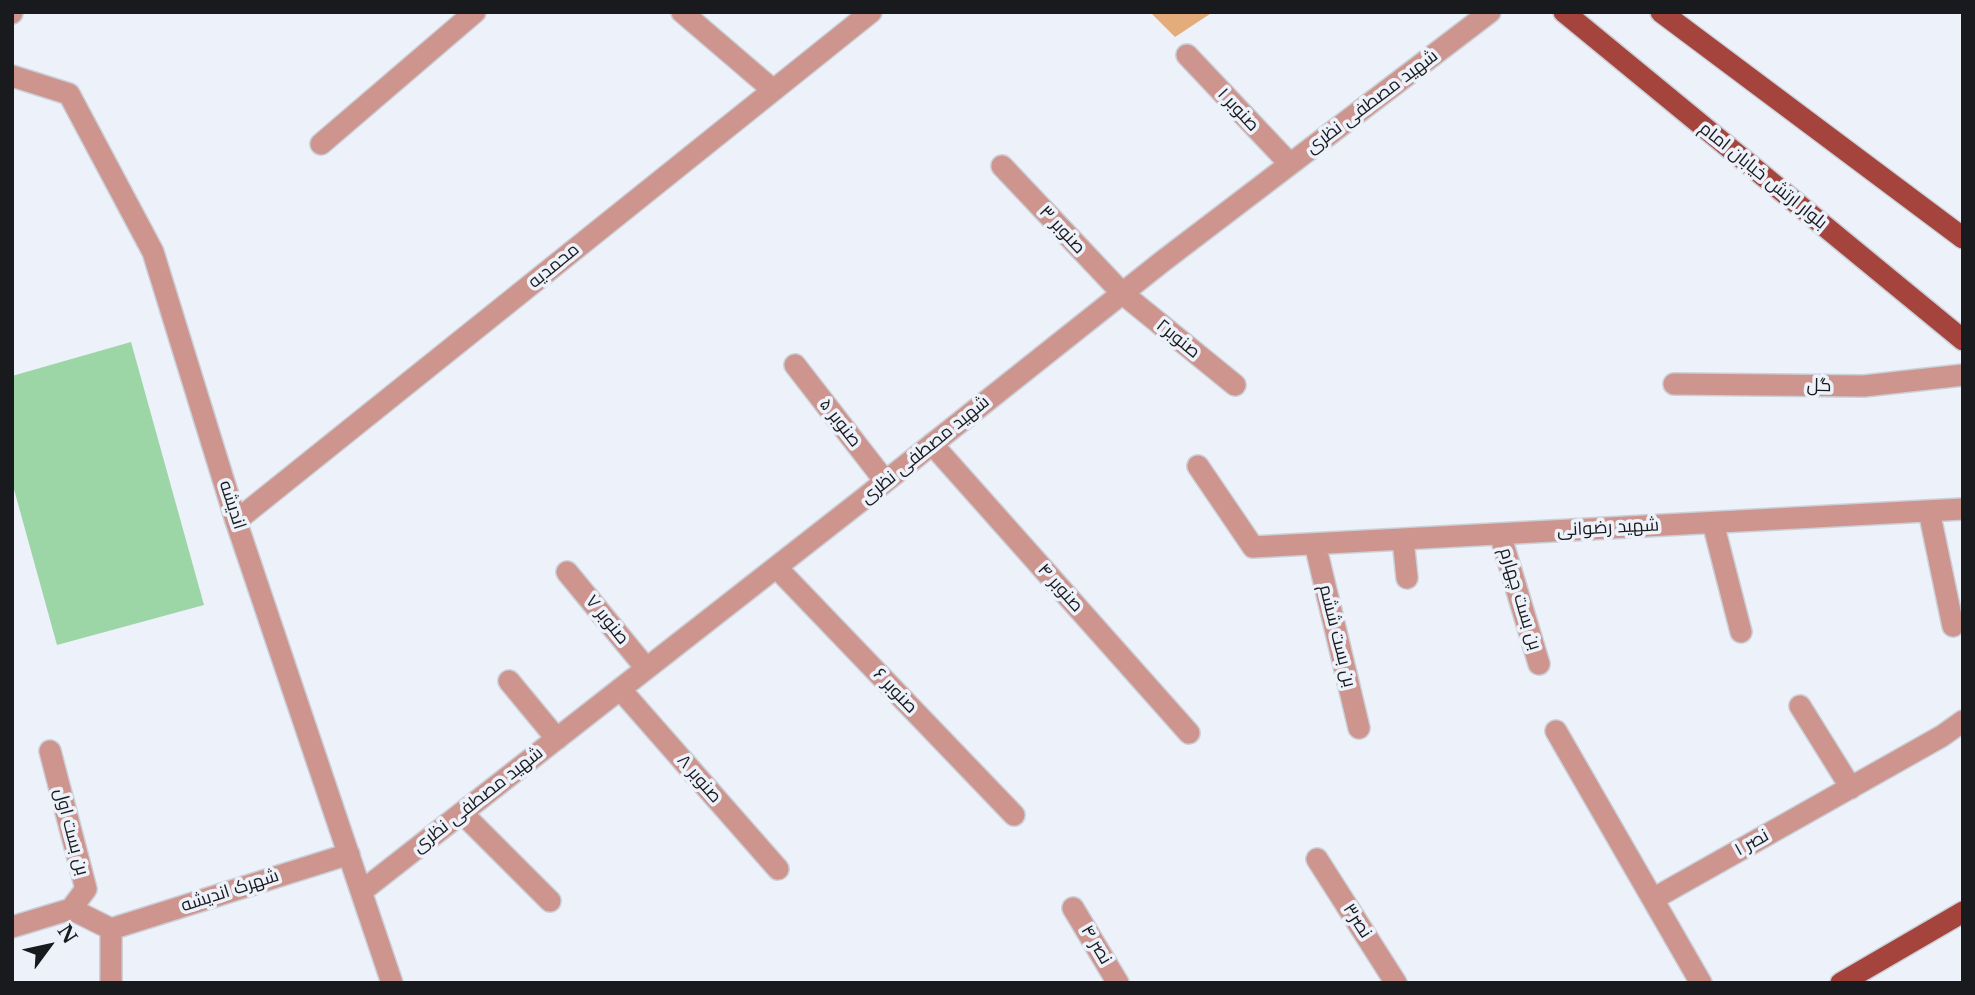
<!DOCTYPE html>
<meta charset="utf-8">
<style>
body{margin:0}
#map{position:relative;width:1975px;height:995px;overflow:hidden;background:#edf1fa;font-family:"Libre Baskerville",serif}
canvas{display:block}
.frame{position:absolute;inset:0;border:14px solid #191a1d;pointer-events:none}
.north{position:absolute;left:14px;top:911px;width:70px;height:70px;-webkit-text-stroke:5px #edf1fa;paint-order:stroke;rotate:57deg;font-size:19px;font-weight:700;line-height:28px;text-align:center;color:#191a1d}
.north::after{content:'';display:block;margin:auto;width:24px;height:32px;background:#191a1d;clip-path:polygon(50% 0,100% 100%,50% 72%,0 100%)}
</style>
<div id="map">
<canvas width="1975" height="995"></canvas>
<div class="frame"></div>
<div class="north">N</div>
</div>
<script>
const ctx = document.querySelector('canvas').getContext('2d');
ctx.lineJoin = 'round';
function fill(path, color) {
  ctx.fillStyle = color;
  ctx.fill(path, 'evenodd');
}
function poly(rows) {
  const path = new Path2D();
  for (const r of rows) {
    path.moveTo(r[0], r[1]);
    for (let i = 2; i < r.length; i += 2) path.lineTo(r[i], r[i + 1]);
  }
  return path;
}
function stroke(path, color, width, dash) {
  ctx.strokeStyle = color;
  ctx.lineWidth = width;
  ctx.lineCap = dash ? 'butt' : 'round';
  ctx.setLineDash(dash || []);
  ctx.stroke(path);
}
function write(font, color, halo, rows, align = 'center') {
  ctx.font = font + ' "Libre Baskerville",Cairo,serif';
  ctx.lineWidth = 7;
  ctx.setLineDash([]);
  ctx.textBaseline = 'middle';
  ctx.strokeStyle = halo;
  ctx.fillStyle = color;
  for (const [text, x, y, turn = 0] of rows) {
    ctx.save();
    ctx.translate(x, y);
    ctx.rotate((+turn || 0) * Math.PI / 180);
    ctx.textAlign = isNaN(turn) ? turn : align;
    if (halo) ctx.strokeText(text, 0, 0);
    ctx.fillText(text, 0, 0);
    ctx.restore();
  }
}
fill(poly([
 [131,342,204,605,57,645,12,482,12,376]
]), '#9cd5a6');
fill(poly([
 [1150,12,1213,12,1175,37]
]), '#e5ac7b');
const minor = poly([
 [682,12,773,90],
 [12,13,12,12],
 [1187,55,1290,164],
 [12,76,69,94,153,252,236,521,392,983],
 [321,144,475,12],
 [1002,166,1122,293,1235,385],
 [795,365,885,481],
 [1674,384,1864,386,1963,375],
 [932,444,1189,733],
 [1198,466,1253,547,1963,509],
 [1929,511,1953,626],
 [236,521,871,12],
 [1713,523,1741,632],
 [1500,534,1539,664],
 [1403,539,1407,578],
 [1315,544,1359,728],
 [776,567,1014,815],
 [567,572,646,668],
 [509,681,557,739],
 [620,689,778,869],
 [1800,706,1851,788],
 [1556,731,1701,983],
 [50,751,86,889,71,909],
 [462,813,550,901],
 [1317,859,1396,983],
 [362,891,862,500,1163,261,1490,12],
 [1653,899,1942,736,1963,721],
 [1073,908,1118,983],
 [12,927,71,909,111,929,349,854],
 [111,929,111,983]
]);
const major = poly([
 [1564,12,1963,340],
 [1661,12,1963,238],
 [1841,983,1963,912]
]);
stroke(minor, '#cbcfd7', 24);
stroke(major, '#cbcfd7', 24);
stroke(minor, '#cd958e', 21);
stroke(major, '#a5443c', 21);
write('18px', '#191a1d', '#edf1fa', [
 ["شهید مصطفی نظری",1372,102,-37],
 ["صنوبر ۱",1238,110,47],
 ["بلوار ارتش خیابان امام",1763,176,39],
 ["صنوبر ۳",1062,230,47],
 ["محمدیه",554,266,-39],
 ["صنوبر۲",1178,339,39],
 ["گل",1819,386,1],
 ["صنوبر ۵",840,423,52],
 ["شهید مصطفی نظری",925,450,-39],
 ["اندیشه",232,505,72],
 ["شهید رضوانی",1608,528,-3],
 ["صنوبر ۴",1060,588,48],
 ["بن بست چهارم",1520,599,73],
 ["صنوبر ۷",607,620,51],
 ["بن بست ششم",1337,636,76],
 ["صنوبر ۶",895,691,46],
 ["صنوبر ۸",699,779,49],
 ["شهید مصطفی نظری",478,800,-38],
 ["بن بست اول",71,832,75],
 ["نصر ۱",1752,843,-29],
 ["شهرک اندیشه",230,891,-18],
 ["نصر۳",1357,921,57],
 ["نصر ۴",1096,945,59]
]);
</script>
